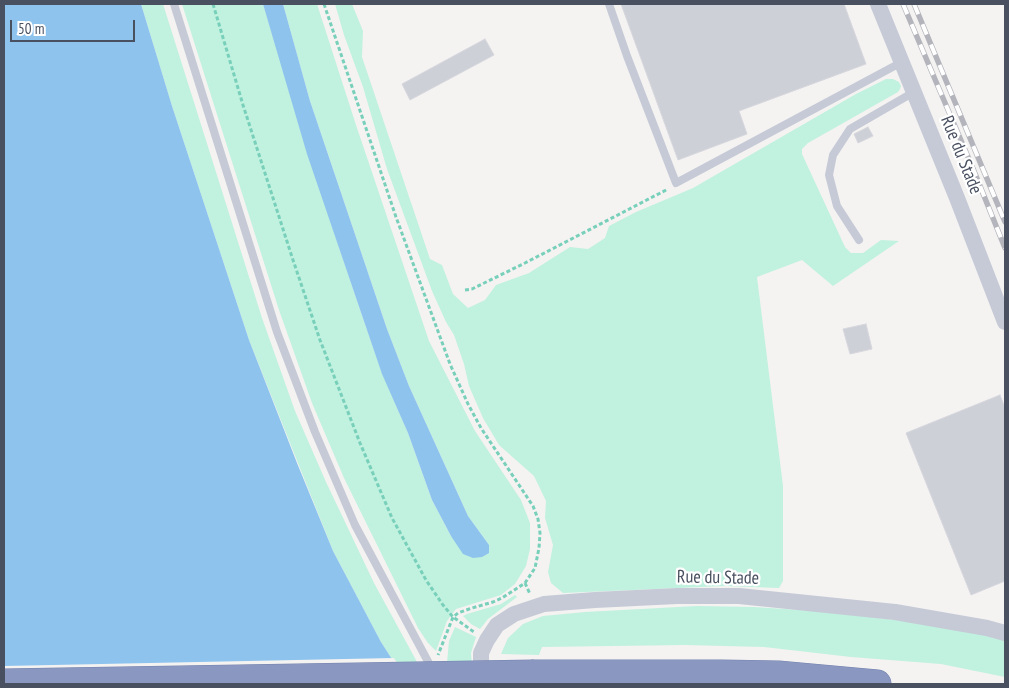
<!DOCTYPE html>
<style>
body{margin:0}
#map{position:relative;width:1009px;height:688px;overflow:hidden;background:#f4f3f2;font-family:"PT Sans Narrow",sans-serif}
canvas{display:block}
.frame{position:absolute;inset:0;border:5px solid #495060;pointer-events:none}
.scale{position:absolute;left:10px;top:20px;width:125px;height:22px;box-sizing:border-box;border:2px solid #495060;border-top:0;padding-left:6px;font-size:15px;line-height:18px;white-space:nowrap;color:#495060;-webkit-text-stroke:4px #fff;paint-order:stroke}
</style>
<div id="map">
<canvas width="1009" height="688"></canvas>
<div class="frame"></div>
<div class="scale">50 m</div>
</div>
<script>
const ctx = document.querySelector('canvas').getContext('2d');
ctx.lineJoin = 'round';
function fill(path, color) {
  ctx.fillStyle = color;
  ctx.fill(path, 'evenodd');
}
function poly(rows) {
  const path = new Path2D();
  for (const r of rows) {
    path.moveTo(r[0], r[1]);
    for (let i = 2; i < r.length; i += 2) path.lineTo(r[i], r[i + 1]);
  }
  return path;
}
function stroke(path, color, width, dash) {
  ctx.strokeStyle = color;
  ctx.lineWidth = width;
  ctx.lineCap = dash ? 'butt' : 'round';
  ctx.setLineDash(dash || []);
  ctx.stroke(path);
}
function write(font, color, halo, rows, align = 'center') {
  ctx.font = font + ' "PT Sans Narrow",sans-serif';
  ctx.lineWidth = 4.5;
  ctx.setLineDash([]);
  ctx.textBaseline = 'middle';
  ctx.strokeStyle = halo;
  ctx.fillStyle = color;
  for (const [text, x, y, turn = 0] of rows) {
    ctx.save();
    ctx.translate(x, y);
    ctx.rotate((+turn || 0) * Math.PI / 180);
    ctx.textAlign = isNaN(turn) ? turn : align;
    if (halo) ctx.strokeText(text, 0, 0);
    ctx.fillText(text, 0, 0);
    ctx.restore();
  }
}
fill(poly([
 [141,4,163,4,262,318,295,411,326,482,374,583,429,684,408,684,381,642,333,551,249,340,172,106],
 [182,4,263,4,338,244,366,327,382,373,408,433,432,500,451,536,489,545,468,516,409,386,387,329,310,101,283,4,317,4,356,125,429,341,475,431,521,500,530,523,530,549,526,566,515,584,501,595,456,609,447,621,436,651,428,643,418,628,344,478,312,403,279,310],
 [335,4,352,4,363,31,362,57,430,259,442,265,453,294,468,308,485,300,496,285,529,273,570,247,588,249,605,238,609,226,636,212,693,188,856,94,886,79,893,79,899,82,901,86,900,89,898,92,808,143,802,149,802,154,845,247,851,253,863,253,881,240,899,241,833,286,802,260,757,277,783,486,783,581,779,588,725,586,563,593,551,583,548,572,553,545,545,518,546,501,534,476,499,445,483,418,469,386,464,364,454,335,446,322,432,291,387,169,363,87,344,35],
 [515,595,517,597,488,619,480,629,471,624,463,616,467,614,501,604],
 [697,606,754,607,831,612,927,624,989,636,1005,640,1005,677,941,664,851,657,764,647,685,645,542,647,539,655,501,654,508,638,523,624,543,616,585,612],
 [455,627,476,637,471,653,472,665,447,663,449,641]
]), '#c1f1df');
fill(poly([
 [4,4,141,4,172,106,249,340,297,463,333,551,381,642,408,684,4,684],
 [263,4,283,4,310,101,387,329,409,386,468,516,489,545,489,553,482,557,473,558,463,554,451,536,432,500,408,433,382,374,307,154]
]), '#8ec3ee');
fill(poly([
 [394,658,410,683,4,684,4,666]
]), '#f4f3f2');
const building = poly([
 [621,4,844,4,866,64,739,111,747,134,678,160,621,4],
 [485,39,494,55,410,100,402,84,485,39],
 [868,127,873,136,858,143,854,134,868,127],
 [866,324,872,349,850,354,843,329,866,324],
 [1000,395,1005,408,1005,581,971,595,906,433,1000,395]
]);
fill(building, '#ced0d7');
stroke(building, '#d6d6dd', 1);
const motorway = poly([
 [534,674,721,674,778,675,877,684]
]);
stroke(motorway, '#7482ad', 29);
stroke(poly([
 [213,4,243,105,293,260,320,340,360,443,392,518,426,580,443,605,453,617,474,632],
 [324,4,396,217,450,364,468,404,481,428,533,506,538,519,540,533,539,548,535,568,525,583,502,598,493,602,472,608,458,613,453,617,438,655],
 [465,290,472,289,525,263,668,189],
 [525,583,530,594]
]), '#78d0ba', 3, [4, 2.5]);
stroke(poly([
 [174,4,277,332,315,432,355,525,432,669],
 [609,4,627,56,676,183,902,62],
 [859,240,837,206,829,175,833,155,850,129,914,92]
]), '#c6cad6', 8);
stroke(poly([
 [878,4,957,198,1005,322],
 [484,682,481,673,481,653,487,640,497,625,514,614,544,604,595,600,677,596,739,596,895,612,987,628,1005,633]
]), '#c6cad6', 16);
stroke(motorway, '#8997c1', 28);
const rail = poly([
 [903,4,974,171,1005,248],
 [914,4,1005,222]
]);
stroke(rail, '#b4b5bc', 5.5);
stroke(rail, '#fff', 4, [11]);
const motorwayBridge = poly([
 [4,683,534,674]
]);
stroke(motorwayBridge, '#7482ad', 29, []);
stroke(motorwayBridge, '#8997c1', 28);
write('18px', '#495060', '#fff', [
 ["Rue du Stade",961,155,68],
 ["Rue du Stade",718,578,1]
]);
</script>
